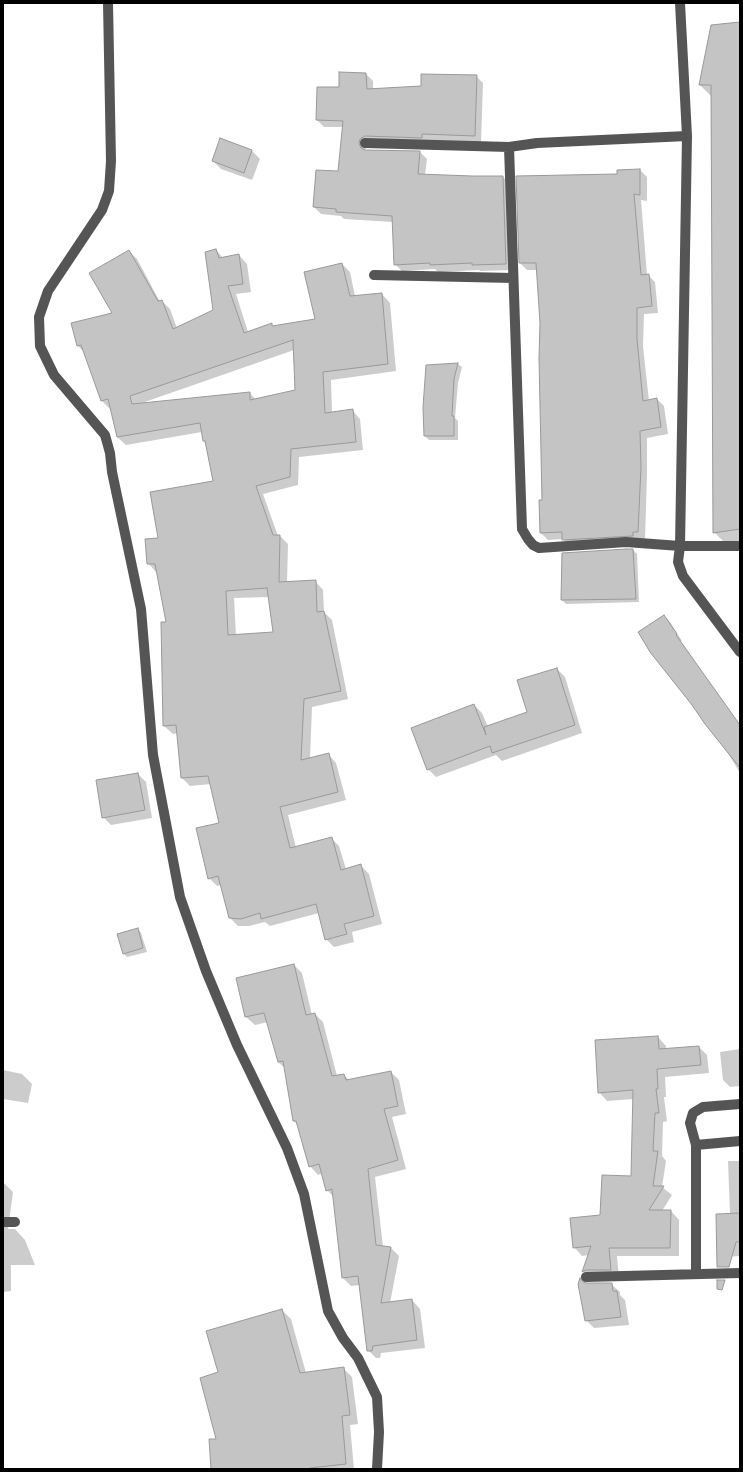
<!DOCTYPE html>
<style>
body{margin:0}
#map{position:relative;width:743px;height:1472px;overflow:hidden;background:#fff;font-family:"Fira Sans Condensed",sans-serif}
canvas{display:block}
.frame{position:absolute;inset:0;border:4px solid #000;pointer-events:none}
</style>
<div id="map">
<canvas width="743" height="1472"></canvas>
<div class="frame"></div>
</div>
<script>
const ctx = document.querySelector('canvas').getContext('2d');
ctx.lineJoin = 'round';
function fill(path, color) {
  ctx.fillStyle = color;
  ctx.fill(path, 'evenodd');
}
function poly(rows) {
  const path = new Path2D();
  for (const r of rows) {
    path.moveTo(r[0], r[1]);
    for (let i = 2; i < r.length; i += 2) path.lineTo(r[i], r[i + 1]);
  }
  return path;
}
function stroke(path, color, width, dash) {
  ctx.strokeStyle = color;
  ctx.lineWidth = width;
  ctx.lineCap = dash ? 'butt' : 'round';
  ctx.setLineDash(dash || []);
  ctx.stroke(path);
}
fill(poly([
 [740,23,740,541,725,543,714,532,711,96,700,85],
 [366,74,373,81,373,89,422,87,476,76,483,83,481,143,369,144,365,150,420,152,427,159,425,175,472,177,503,177,510,184,513,270,480,271,479,270,438,272,435,269,402,271,395,264,393,222,344,219,341,216,321,214,314,207,339,173,343,127,324,127,317,120,340,88],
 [252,151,260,159,252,180,221,169,213,161],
 [640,170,647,177,647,201,641,200,647,275,648,275,655,282,658,313,644,314,643,346,649,401,657,399,664,406,668,434,647,438,647,475,645,539,570,546,563,539,548,540,541,533,543,501,541,323,537,270,527,270,520,263,618,175],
 [216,250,223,258,239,255,247,264,251,292,236,294,248,332,271,324,274,327,316,320,342,264,350,272,355,296,382,294,390,303,396,371,331,380,332,413,352,410,360,419,363,450,299,457,298,485,263,494,278,536,280,536,288,544,287,583,315,581,323,590,324,612,332,620,348,699,312,707,310,759,328,754,336,763,346,800,288,815,296,848,331,838,339,846,346,869,361,866,369,874,382,924,352,932,354,942,334,947,326,939,319,913,270,926,265,922,249,926,238,926,230,918,221,885,217,886,209,878,220,823,211,784,190,786,182,778,178,733,173,734,164,726,167,623,158,572,156,572,148,563,159,539,214,482,206,444,204,441,202,432,126,445,117,437,112,408,110,409,102,401,85,353,78,346,114,313,129,251,137,259,160,302,162,301,170,309,177,328,214,311],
 [294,350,296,391,256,400,250,393,139,404],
 [269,597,274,633,236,636,234,598],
 [458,364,462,367,458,383,455,418,458,421,458,440,429,440,425,436],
 [633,550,637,554,639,602,566,604,562,600],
 [664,616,670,622,682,641,680,641,740,727,740,773,723,745],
 [557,669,565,677,582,733,502,761,496,755,436,777,428,769,474,705,482,713,488,727,528,712],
 [138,774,146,782,152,818,111,825,103,817],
 [138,929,141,933,147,952,127,957,123,953],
 [294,965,302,973,312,1015,315,1014,323,1022,337,1076,344,1075,350,1081,391,1072,399,1080,406,1114,392,1117,406,1169,375,1177,383,1247,391,1248,399,1256,390,1303,412,1300,420,1309,425,1348,381,1353,380,1358,376,1358,368,1350,360,1285,351,1286,343,1278,334,1197,327,1190,323,1173,318,1175,310,1166,298,1125,294,1121,286,1069,278,1062,268,1022,255,1025,246,1017,237,979],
 [658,1037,666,1046,666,1049,699,1047,707,1055,709,1073,665,1077,666,1097,664,1097,667,1121,663,1122,662,1156,666,1161,662,1187,672,1195,662,1211,671,1211,679,1220,679,1256,617,1256,619,1278,591,1280,583,1272,589,1255,582,1256,574,1247,601,1216,632,1177,634,1099,607,1101,599,1092],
 [740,1049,740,1086,730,1087,723,1080,720,1052],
 [3,1070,22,1074,32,1084,28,1103,3,1099],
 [728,1161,740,1161,740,1256,725,1257,730,1214],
 [3,1182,13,1192,8,1229,15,1229,25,1240,35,1265,11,1265,11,1291,3,1292],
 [584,1284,611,1284,620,1292,620,1295,625,1300,629,1325,594,1328,586,1320],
 [282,1310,291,1319,306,1373,343,1368,352,1377,358,1424,350,1425,354,1469,212,1469,217,1440,220,1373]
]), '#0003');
const building = poly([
 [740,22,740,529,713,533,711,85,699,85,711,25,740,22],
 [339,72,366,73,367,89,421,86,421,74,477,75,475,136,422,134,422,138,365,136,360,139,359,143,361,148,365,150,420,151,418,174,472,176,503,176,506,264,472,265,472,263,430,265,430,263,394,265,392,216,336,212,336,209,313,207,316,170,338,171,343,121,316,120,317,87,339,87,339,72],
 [220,138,252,150,244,173,212,161,220,138],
 [640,169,640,195,634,194,641,275,649,274,652,306,637,308,637,339,643,401,657,398,661,427,640,431,641,467,638,532,633,532,633,536,562,540,562,532,540,533,539,500,542,500,539,358,540,323,536,263,519,263,516,176,617,174,617,170,640,169],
 [216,249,219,258,239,254,243,284,228,286,244,333,272,323,272,326,315,319,304,272,342,263,350,296,382,293,388,364,323,372,325,413,353,409,356,442,291,449,290,477,256,486,273,535,280,535,279,582,316,580,317,612,324,611,341,691,304,699,301,760,329,753,338,792,280,807,290,848,332,837,341,870,361,864,374,916,344,924,347,934,325,940,316,904,261,919,260,913,241,919,229,918,218,876,208,879,196,828,219,823,208,776,181,778,176,725,163,726,161,622,166,622,155,564,147,564,145,539,158,538,150,492,213,481,205,441,203,441,200,423,117,437,108,399,101,401,81,345,77,346,71,323,112,313,89,273,129,250,158,301,162,300,173,329,213,310,205,252,216,249],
 [293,340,295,390,250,400,250,392,132,404,130,396,293,340],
 [267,588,273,632,228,635,226,591,267,588],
 [458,363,454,379,452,416,454,416,454,436,424,436,423,407,426,365,458,363],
 [626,549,633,549,636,599,561,600,562,553,626,549],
 [664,615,677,634,676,635,740,725,740,768,705,724,692,705,650,652,638,632,664,615],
 [557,668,575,725,492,753,490,746,427,770,411,728,474,704,486,735,484,727,527,712,517,680,557,668],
 [138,773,145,810,102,818,96,780,138,773],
 [138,928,143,948,123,954,117,934,138,928],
 [294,964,306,1015,315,1013,332,1076,344,1074,346,1080,391,1071,398,1106,384,1109,398,1160,368,1169,376,1245,391,1247,381,1303,412,1299,417,1340,373,1346,372,1351,367,1351,358,1276,342,1278,332,1189,326,1191,319,1164,309,1167,296,1121,293,1121,283,1061,278,1062,264,1013,245,1017,236,978,294,964],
 [658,1036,659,1049,699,1046,701,1065,657,1069,658,1089,656,1089,659,1113,655,1113,653,1151,658,1151,653,1186,664,1186,649,1210,671,1210,670,1248,609,1248,611,1270,586,1270,582,1272,591,1246,573,1248,570,1218,600,1215,602,1175,631,1176,633,1090,598,1093,595,1040,658,1036],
 [740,1213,740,1242,736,1242,729,1267,717,1267,716,1214,740,1213],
 [580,1278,583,1282,586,1283,612,1283,613,1291,617,1291,621,1317,585,1321,578,1284,580,1278],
 [717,1280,725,1280,722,1290,717,1289,717,1280],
 [282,1309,300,1373,344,1367,350,1415,342,1416,346,1464,310,1468,310,1469,211,1469,209,1439,216,1439,200,1378,218,1372,206,1331,282,1309]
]);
fill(building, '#c4c4c4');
stroke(building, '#999', 1);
stroke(poly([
 [108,3,111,161,109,191,102,210,48,291,39,317,40,346,54,375,105,435,110,453,112,472,141,609,153,755,180,897,206,971,237,1045,287,1148,304,1194,328,1311,343,1338,358,1358,377,1397,379,1432,377,1469],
 [680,3,687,136,680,546,678,562,683,576,740,652],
 [687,136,537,143,509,147,522,529,528,539,533,545,539,548,626,542,680,546,740,546],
 [365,143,509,147],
 [374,275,513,278],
 [696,1145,740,1141],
 [3,1222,15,1222],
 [696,1274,696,1145,690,1123,693,1113,703,1107,740,1104],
 [586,1277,740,1273]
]), '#555', 10);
</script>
